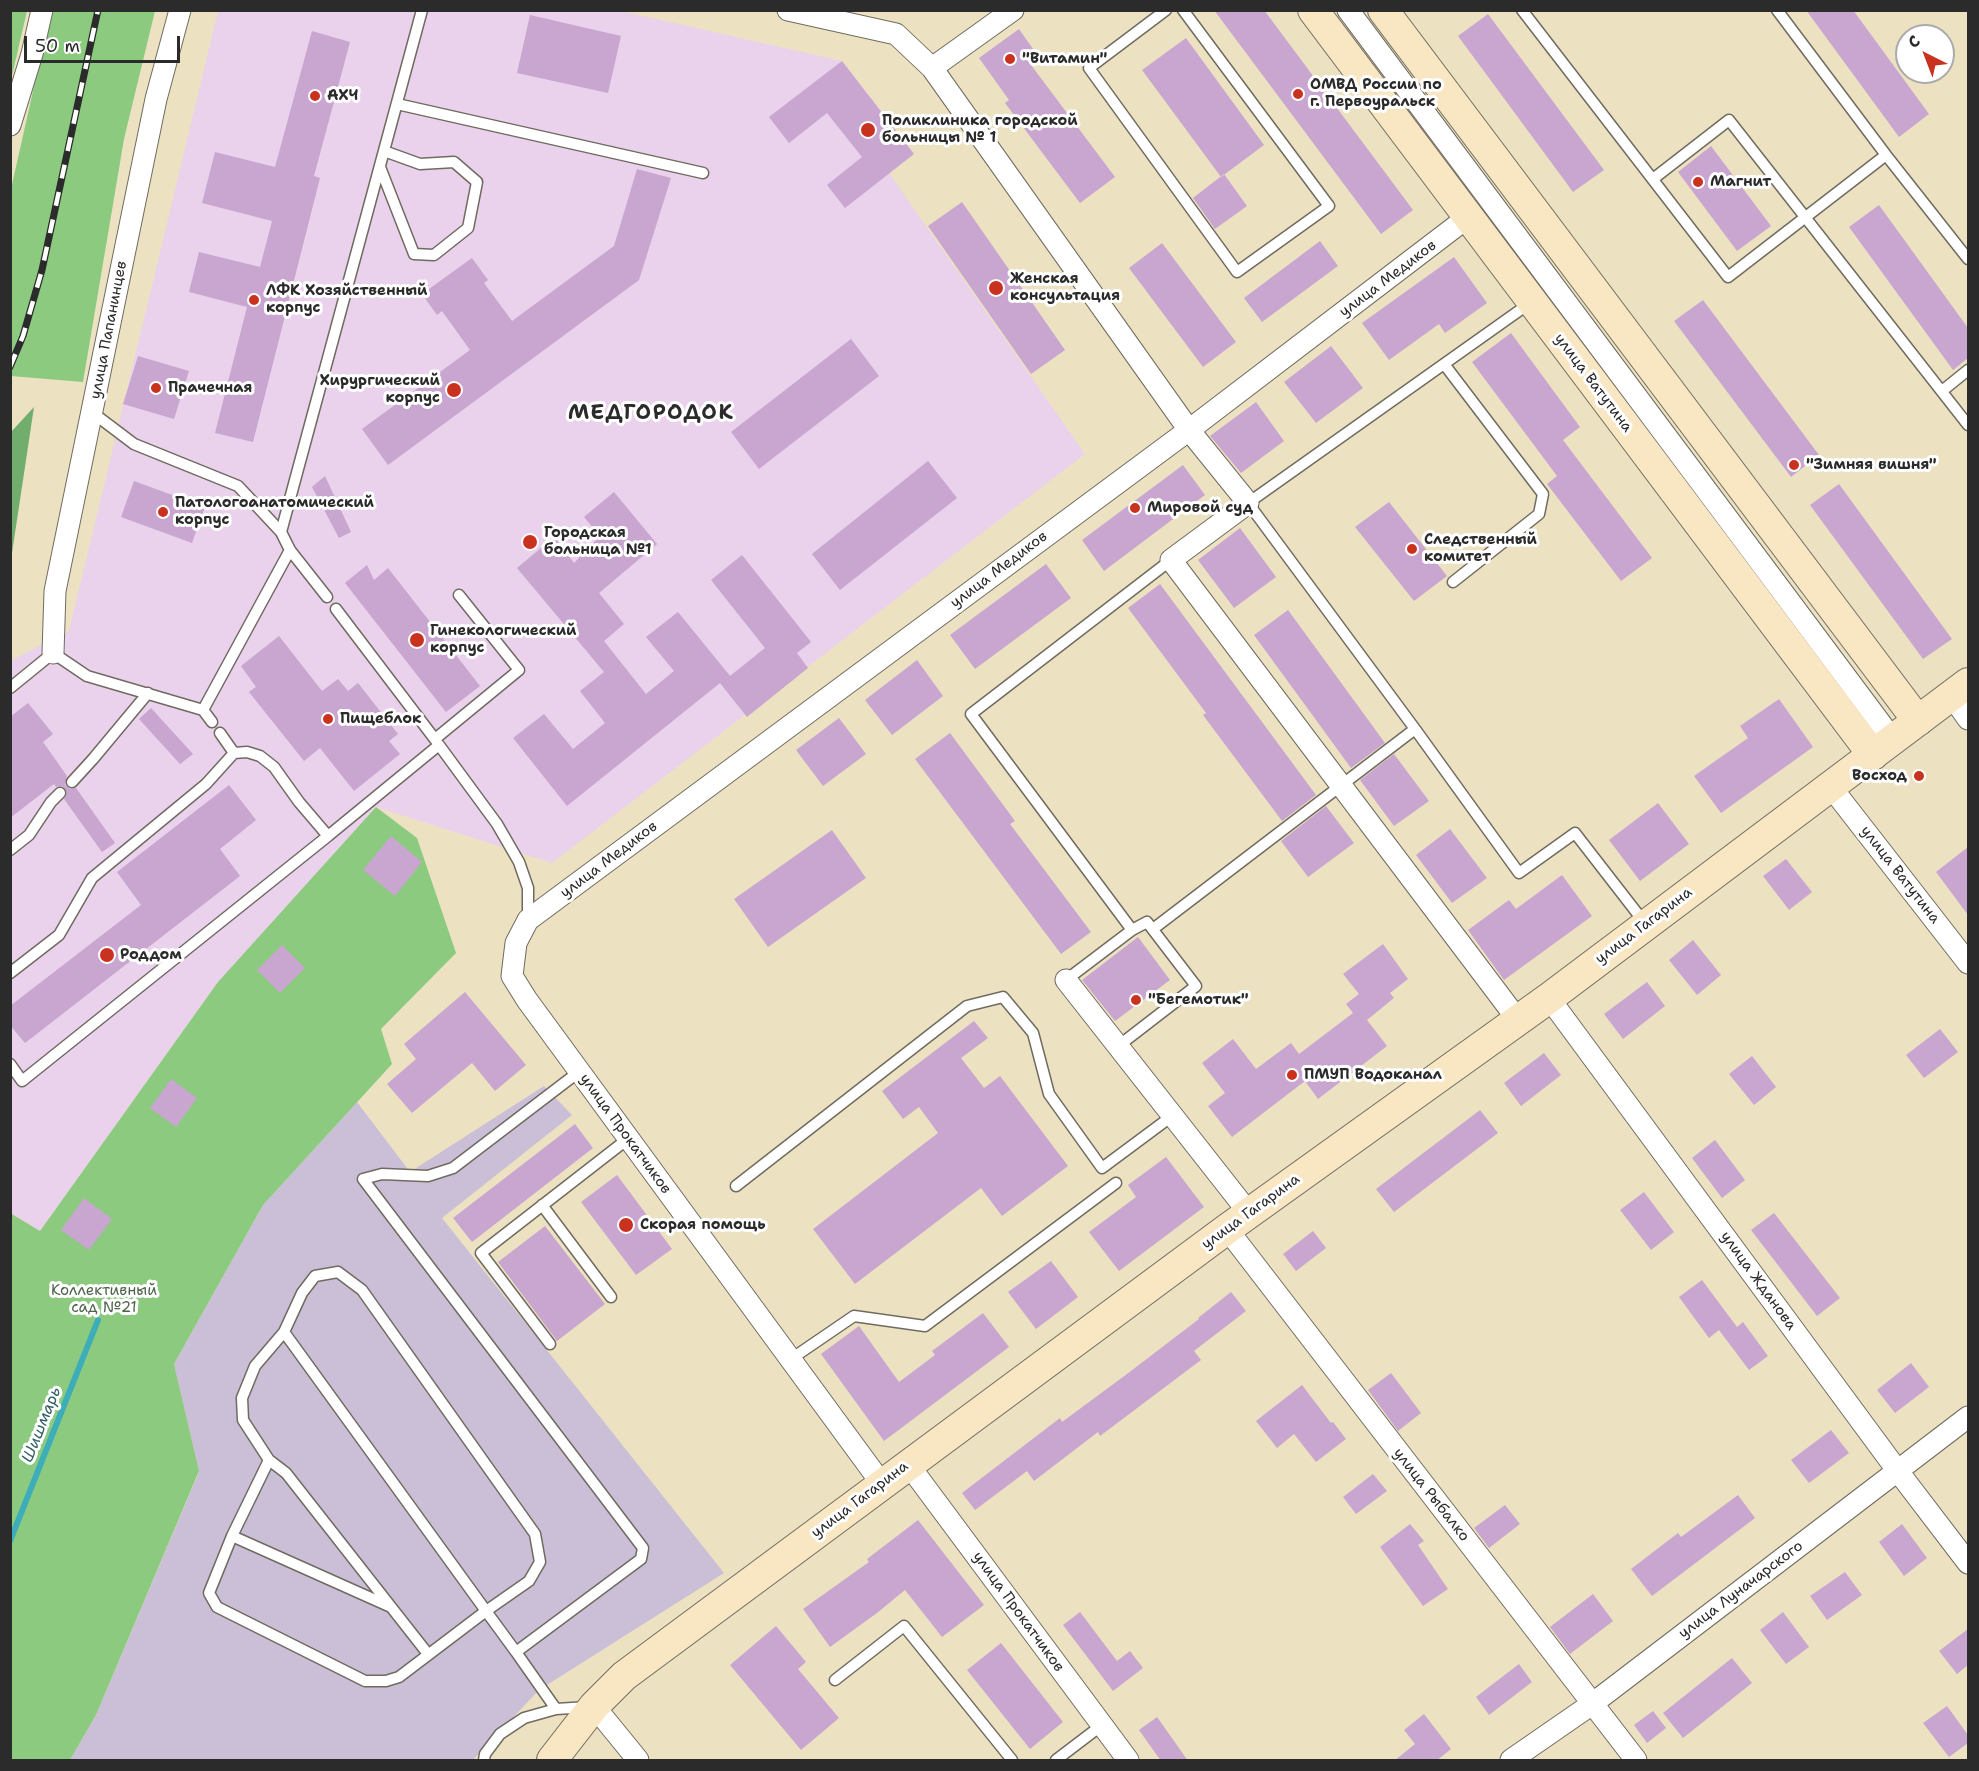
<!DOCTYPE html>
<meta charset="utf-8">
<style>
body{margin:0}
#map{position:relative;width:1979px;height:1771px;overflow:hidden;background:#ece2c2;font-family:"Shantell Sans",sans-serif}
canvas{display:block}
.frame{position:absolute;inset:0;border:12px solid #2b2b2b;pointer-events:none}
.north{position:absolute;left:1895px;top:24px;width:60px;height:60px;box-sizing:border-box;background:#fff;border:2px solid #aaa;border-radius:50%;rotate:318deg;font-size:16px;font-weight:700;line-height:24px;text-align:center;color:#2b2b2b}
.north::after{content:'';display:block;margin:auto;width:21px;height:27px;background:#c8321e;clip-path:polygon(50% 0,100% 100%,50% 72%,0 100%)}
.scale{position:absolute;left:24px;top:36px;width:156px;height:27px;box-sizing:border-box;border:3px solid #2b2b2b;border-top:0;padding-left:8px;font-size:18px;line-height:21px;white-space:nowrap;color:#2b2b2b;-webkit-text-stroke:4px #fff;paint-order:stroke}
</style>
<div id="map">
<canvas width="1979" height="1771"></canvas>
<div class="frame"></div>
<div class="north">С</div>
<div class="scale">50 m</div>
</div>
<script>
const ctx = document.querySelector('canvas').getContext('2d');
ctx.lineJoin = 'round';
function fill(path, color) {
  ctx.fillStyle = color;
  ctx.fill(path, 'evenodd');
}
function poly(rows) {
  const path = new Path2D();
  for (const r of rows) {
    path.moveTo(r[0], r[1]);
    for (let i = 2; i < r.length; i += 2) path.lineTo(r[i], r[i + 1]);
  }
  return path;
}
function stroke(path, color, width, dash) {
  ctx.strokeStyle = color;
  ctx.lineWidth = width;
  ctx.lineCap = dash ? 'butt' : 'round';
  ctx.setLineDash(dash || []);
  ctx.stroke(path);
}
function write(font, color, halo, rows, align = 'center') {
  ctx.font = font + ' "Shantell Sans",sans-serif';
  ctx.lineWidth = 6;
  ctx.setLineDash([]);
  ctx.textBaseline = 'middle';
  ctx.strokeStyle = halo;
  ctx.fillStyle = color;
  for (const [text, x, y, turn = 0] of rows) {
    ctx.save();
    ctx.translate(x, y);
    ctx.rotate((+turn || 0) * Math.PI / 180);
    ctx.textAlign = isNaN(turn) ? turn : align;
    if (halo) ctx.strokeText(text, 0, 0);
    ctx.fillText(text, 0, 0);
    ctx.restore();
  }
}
fill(poly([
 [218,11,621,11,842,61,914,154,889,173,1085,454,552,863,376,807,218,982,40,1231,11,1213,10,661,69,631]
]), '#ead1ec');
fill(poly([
 [544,1086,572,1115,442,1218,724,1573,539,1690,473,1760,70,1760,96,1715,199,1472,174,1364,263,1205,357,1102,410,1172]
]), '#cabfd6');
fill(poly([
 [11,10,27,11,11,80,10,11],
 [51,11,155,11,124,139,83,382,11,376,11,189],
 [376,807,417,838,456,953,381,1029,392,1064,263,1205,174,1364,199,1471,96,1715,70,1760,11,1760,10,1213,40,1231,218,982]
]), '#8cca80');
fill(poly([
 [34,407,12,553,11,556,11,432]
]), '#71ae6e');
stroke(poly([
 [10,1541,98,1320]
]), '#3dadba', 6);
fill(poly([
 [1214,10,1264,10,1413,210,1381,234],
 [1806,10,1853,10,1929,114,1899,137],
 [1488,14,1604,170,1573,192,1458,36],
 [530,15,621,36,608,93,517,73],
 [1019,29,1040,59,1031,65,1115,177,1080,203,1005,103,1009,100,979,58],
 [312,31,350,42,314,176,320,178,253,442,215,433,247,307,189,292,199,252,260,267,272,221,202,203,215,152,275,167],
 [1186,38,1264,145,1221,177,1142,70],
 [842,61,914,154,845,208,827,185,862,157,827,113,789,143,769,117],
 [1711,146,1771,226,1737,251,1678,172],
 [637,169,671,178,639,280,388,465,362,429,470,350,442,311,437,315,422,294,472,258,488,280,484,283,512,321,614,246],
 [1224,174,1247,206,1215,229,1193,198],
 [962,202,1065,350,1031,374,928,226],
 [1879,205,1968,328,1968,358,1953,370,1849,227],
 [1320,241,1338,266,1262,322,1244,298],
 [1162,243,1236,342,1203,367,1129,268],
 [1454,257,1487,303,1445,333,1439,324,1389,360,1362,323],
 [1703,300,1819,455,1791,477,1674,321],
 [1511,333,1580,427,1563,440,1652,558,1621,581,1547,484,1557,476,1472,362],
 [851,339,879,376,759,469,731,432],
 [1331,346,1363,388,1316,423,1284,382],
 [138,356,189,371,174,419,123,404],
 [1256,402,1284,441,1241,473,1210,436],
 [928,461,957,498,840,590,812,554],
 [1183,465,1205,495,1104,571,1082,540],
 [325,476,351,532,339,538,312,487],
 [134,481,205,507,192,543,121,517],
 [1839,484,1952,639,1923,659,1810,505],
 [614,492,657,544,599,593,624,624,604,641,646,694,674,671,646,637,678,612,730,676,765,648,711,580,742,555,811,642,797,653,808,668,747,717,720,683,567,806,513,738,544,714,573,749,605,723,580,691,604,672,517,568,554,537,574,563,600,536,584,517],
 [1389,502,1447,576,1414,601,1355,527],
 [1240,528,1276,577,1234,608,1198,560],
 [1046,564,1071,598,975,669,950,635],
 [367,565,374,580,388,568,480,686,446,712,345,583],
 [1160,584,1316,795,1282,821,1203,715,1206,713,1128,608],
 [1288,610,1385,743,1351,768,1254,635],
 [279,636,322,691,338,679,348,691,358,683,398,734,389,741,400,754,354,791,320,748,304,761,249,692,256,687,241,666],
 [917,660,943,696,892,735,865,700],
 [1779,699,1813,747,1721,813,1694,776,1748,738,1740,726],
 [28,703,53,734,43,742,67,776,65,785,70,789,76,788,115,843,102,852,64,799,67,792,62,786,56,787,54,784,10,818,10,717],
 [151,708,193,754,180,764,139,719],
 [839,718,866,754,823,786,796,750],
 [950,733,1015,821,1010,824,1091,932,1061,954,915,759],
 [1394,754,1429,801,1394,826,1360,780],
 [229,785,256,820,220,849,240,876,25,1043,10,1025,10,1006,141,905,117,872],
 [1658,803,1689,844,1640,881,1609,840],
 [1326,806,1354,843,1308,877,1281,841],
 [1450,829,1487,878,1452,903,1416,855],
 [832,830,866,878,768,947,734,899],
 [391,836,422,862,395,896,363,870],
 [1968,847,1968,915,1936,872],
 [1786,859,1812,892,1789,910,1763,876],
 [1562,875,1592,916,1504,980,1468,930,1509,900,1516,909],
 [1138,937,1170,980,1115,1021,1082,980],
 [1693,940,1721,975,1697,995,1669,960],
 [1383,944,1408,979,1390,993,1394,998,1367,1020,1387,1046,1318,1099,1305,1081,1232,1137,1208,1106,1225,1093,1202,1063,1233,1039,1256,1069,1291,1043,1299,1054,1353,1013,1346,1004,1359,994,1343,974],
 [282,945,305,968,280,993,257,970],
 [1647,982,1665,1006,1623,1039,1604,1014],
 [465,992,526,1065,495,1091,472,1063,412,1113,387,1084,416,1059,404,1044],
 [974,1021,988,1038,961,1058,984,1088,1000,1076,1068,1166,1002,1216,981,1188,855,1284,813,1229,938,1133,919,1107,903,1119,882,1091],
 [1940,1029,1958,1052,1924,1078,1906,1055],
 [1544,1053,1561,1075,1521,1106,1504,1083],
 [1752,1056,1776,1087,1754,1105,1729,1074],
 [171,1079,197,1098,176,1127,150,1108],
 [1480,1110,1498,1133,1394,1212,1376,1189],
 [575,1124,593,1148,472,1242,453,1218],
 [1715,1140,1745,1180,1722,1198,1692,1158],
 [1166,1157,1204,1207,1119,1271,1089,1232,1136,1197,1128,1185],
 [617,1175,672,1249,636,1275,581,1202],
 [1644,1192,1674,1232,1651,1250,1620,1210],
 [84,1198,112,1219,89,1250,61,1230],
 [1774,1213,1840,1298,1817,1316,1751,1230],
 [545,1226,605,1304,557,1341,498,1262],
 [1313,1231,1326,1248,1296,1271,1283,1254],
 [1051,1261,1078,1297,1036,1329,1008,1292],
 [1702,1280,1737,1327,1743,1322,1768,1356,1749,1370,1719,1330,1709,1338,1679,1297],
 [1231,1292,1246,1311,1194,1351,1201,1360,1100,1436,1098,1432,1034,1481,1027,1471,975,1510,962,1493,1060,1418,1062,1422,1127,1374,1199,1319,1198,1318],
 [983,1313,1009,1347,884,1441,821,1354,859,1326,899,1382,935,1355,932,1351],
 [1911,1363,1929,1387,1895,1413,1877,1390],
 [1391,1373,1421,1413,1398,1431,1368,1390],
 [1302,1385,1331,1423,1333,1422,1346,1439,1316,1462,1294,1434,1277,1448,1256,1421],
 [1831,1430,1849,1453,1809,1483,1791,1460],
 [1373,1474,1387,1491,1356,1514,1343,1497],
 [1738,1495,1755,1518,1652,1596,1631,1569,1678,1533,1681,1537],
 [1505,1505,1520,1524,1489,1548,1474,1528],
 [918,1520,984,1605,942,1637,905,1590,877,1613,830,1647,803,1609,869,1562,867,1559],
 [1410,1524,1424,1541,1418,1545,1448,1589,1423,1606,1380,1547],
 [1902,1524,1927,1558,1904,1576,1879,1542],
 [1845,1572,1862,1595,1827,1620,1810,1596],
 [1593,1594,1613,1621,1570,1654,1550,1627],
 [1080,1612,1117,1661,1130,1651,1143,1668,1113,1691,1063,1625],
 [1783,1612,1809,1647,1786,1664,1760,1630],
 [776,1626,806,1662,798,1669,839,1718,801,1750,730,1665],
 [1968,1629,1968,1665,1957,1674,1939,1651],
 [1001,1643,1063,1722,1030,1749,967,1670],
 [1732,1658,1752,1683,1683,1738,1663,1713],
 [1519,1664,1532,1682,1489,1715,1476,1697],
 [1947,1706,1968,1735,1968,1743,1949,1757,1923,1723],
 [1653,1711,1666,1728,1647,1743,1634,1725],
 [1424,1714,1451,1749,1436,1761,1394,1761,1415,1744,1404,1730],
 [1157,1717,1179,1748,1188,1761,1161,1761,1139,1730]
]), '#c8a6cf');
const lane = poly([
 [1166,10,1089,68,1237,272,1329,206,1183,10],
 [1522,10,1728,277,1886,155],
 [1777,10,1886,155,1968,259],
 [397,104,703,173],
 [380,167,414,254,434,255,468,228,477,182,454,162,420,164,384,151],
 [1653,179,1729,120,1968,425],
 [1444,364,1543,494,1539,514,1453,582],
 [1942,391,1968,370],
 [93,413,134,444,238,486,281,532,290,550,327,597],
 [281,532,422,10],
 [336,609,437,742],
 [10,688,53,653,87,676,203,710,212,722],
 [203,710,290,550],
 [1415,729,1519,873,1575,833,1644,922],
 [220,733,234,753,247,752,260,756,274,767,299,802,328,836,439,745,497,824,519,862,528,888,528,919],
 [435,739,519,670,459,595],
 [72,782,93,759,148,693],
 [10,850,29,835,51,802,60,793],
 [1153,929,1415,729,1248,503,1530,303],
 [10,973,59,935,92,878,206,784,234,753],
 [1066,980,1132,930],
 [1117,1047,1196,986,1147,922,1132,930,971,714,1171,560],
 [10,1064,22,1081,328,836],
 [736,1186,967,1006,1003,997,1033,1033,1049,1094,1102,1168,1172,1116],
 [542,1205,611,1297],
 [284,1332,302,1293,315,1276,338,1272,362,1290,535,1534,540,1562,529,1581,486,1611,516,1652],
 [550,1344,481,1253,629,1138],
 [791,1359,854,1316,925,1326,1116,1183],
 [269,1460,232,1536,209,1593,217,1607,365,1681,386,1681,399,1677,486,1611,284,1332,255,1366,242,1398,243,1420,269,1460,286,1473,428,1654],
 [232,1536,391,1607],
 [835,1680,904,1626,1012,1760],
 [556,1709,516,1652,641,1559,643,1548,363,1179,382,1174,428,1176,453,1168,580,1071],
 [484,1760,485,1754,500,1734,524,1718,556,1709,588,1707],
 [1056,1760,1102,1725]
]);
const street = poly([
 [788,10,896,34,932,68,1189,430,1248,503,1171,560,1518,1020],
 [1348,10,1893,740],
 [932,68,1013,10],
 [10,125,32,54,42,10],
 [53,653,55,591,156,99,180,10],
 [1952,696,1968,719],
 [1831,787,1968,963],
 [1066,980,1249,1213],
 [1549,998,1897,1470,1968,1563],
 [1227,1229,1636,1760],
 [908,1464,1128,1760],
 [882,1484,527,1000,512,976,516,943,528,920,1189,430,1468,217],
 [594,1706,638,1760],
 [1511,1760,1592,1704,1968,1417]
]);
const secondary = poly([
 [1313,10,1873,755],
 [1383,10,1918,721],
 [552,1760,594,1706,624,1676,1227,1229,1549,998,1968,683]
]);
stroke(lane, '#6f6b60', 13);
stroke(street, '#6f6b60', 23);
stroke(secondary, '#6f6b60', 32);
stroke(lane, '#fff', 10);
stroke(street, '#fff', 21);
stroke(secondary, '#f9e7c3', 30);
const rail = poly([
 [10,367,23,336,42,270,98,10]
]);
stroke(rail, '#2b2b2b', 7);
stroke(rail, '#fff', 4.5, [14]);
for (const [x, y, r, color] of [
 [1010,59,6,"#c8321e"],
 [1298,94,6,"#c8321e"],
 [315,96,6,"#c8321e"],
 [868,130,8,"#c8321e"],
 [1698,182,6,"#c8321e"],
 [996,288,8,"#c8321e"],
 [254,300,6,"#c8321e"],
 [156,388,6,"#c8321e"],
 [454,390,8,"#c8321e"],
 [1794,465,6,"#c8321e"],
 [1135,508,6,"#c8321e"],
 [163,512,6,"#c8321e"],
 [530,542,8,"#c8321e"],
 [1412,549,6,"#c8321e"],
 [417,640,8,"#c8321e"],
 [328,719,6,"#c8321e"],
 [1919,776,6,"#c8321e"],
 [107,955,8,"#c8321e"],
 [1136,1000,6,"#c8321e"],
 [1292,1075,6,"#c8321e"],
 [626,1225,8,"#c8321e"]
]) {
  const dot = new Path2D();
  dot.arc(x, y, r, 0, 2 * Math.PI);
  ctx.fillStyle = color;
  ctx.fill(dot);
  stroke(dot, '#fff', 2);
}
write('bold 15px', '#2b2b2b', '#fff', [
 ["\"Витамин\"",1022,59],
 ["ОМВД России по",1310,85],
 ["г. Первоуральск",1310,102],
 ["АХЧ",327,96],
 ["Поликлиника городской",882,121],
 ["больницы № 1",882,138],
 ["Магнит",1710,182],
 ["Женская",1010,279],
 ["консультация",1010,296],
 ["ЛФК Хозяйственный",266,291],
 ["корпус",266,308],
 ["Хирургический",440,381,"right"],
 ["корпус",440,398,"right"],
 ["Прачечная",168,388],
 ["\"Зимняя вишня\"",1806,465],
 ["Патологоанатомический",175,503],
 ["корпус",175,520],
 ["Мировой суд",1147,508],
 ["Городская",544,533],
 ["больница №1",544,550],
 ["Следственный",1424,540],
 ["комитет",1424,557],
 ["Гинекологический",430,631],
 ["корпус",430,648],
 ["Пищеблок",340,719],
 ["Восход",1907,776,"right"],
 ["Роддом",120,955],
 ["\"Бегемотик\"",1148,1000],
 ["ПМУП Водоканал",1304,1075],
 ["Скорая помощь",640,1225]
], 'left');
write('15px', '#2b2b2b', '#fff', [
 ["улица Медиков",1388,279,-37],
 ["улица Папанинцев",109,330,-79],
 ["улица Ватутина",1593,383,53],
 ["улица Медиков",999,570,-37],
 ["улица Медиков",609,860,-37],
 ["улица Ватутина",1900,875,52],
 ["улица Гагарина",1644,926,-37],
 ["улица Прокатчиков",625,1134,54],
 ["улица Гагарина",1251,1212,-36],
 ["улица Жданова",1758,1281,54],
 ["улица Рыбалко",1431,1495,52],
 ["улица Гагарина",860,1500,-37],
 ["улица Луначарского",1741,1590,-37],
 ["улица Прокатчиков",1018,1612,54]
]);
write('15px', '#4d6349', '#fff', [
 ["Коллективный",104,1291],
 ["сад №21",104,1308]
]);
write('italic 16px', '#325f64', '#fff', [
 ["Шишмарь",42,1425,-68]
]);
ctx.letterSpacing = '1.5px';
write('bold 21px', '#2b2b2b', '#fff', [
 ["МЕДГОРОДОК",651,414]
]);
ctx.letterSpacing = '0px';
</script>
